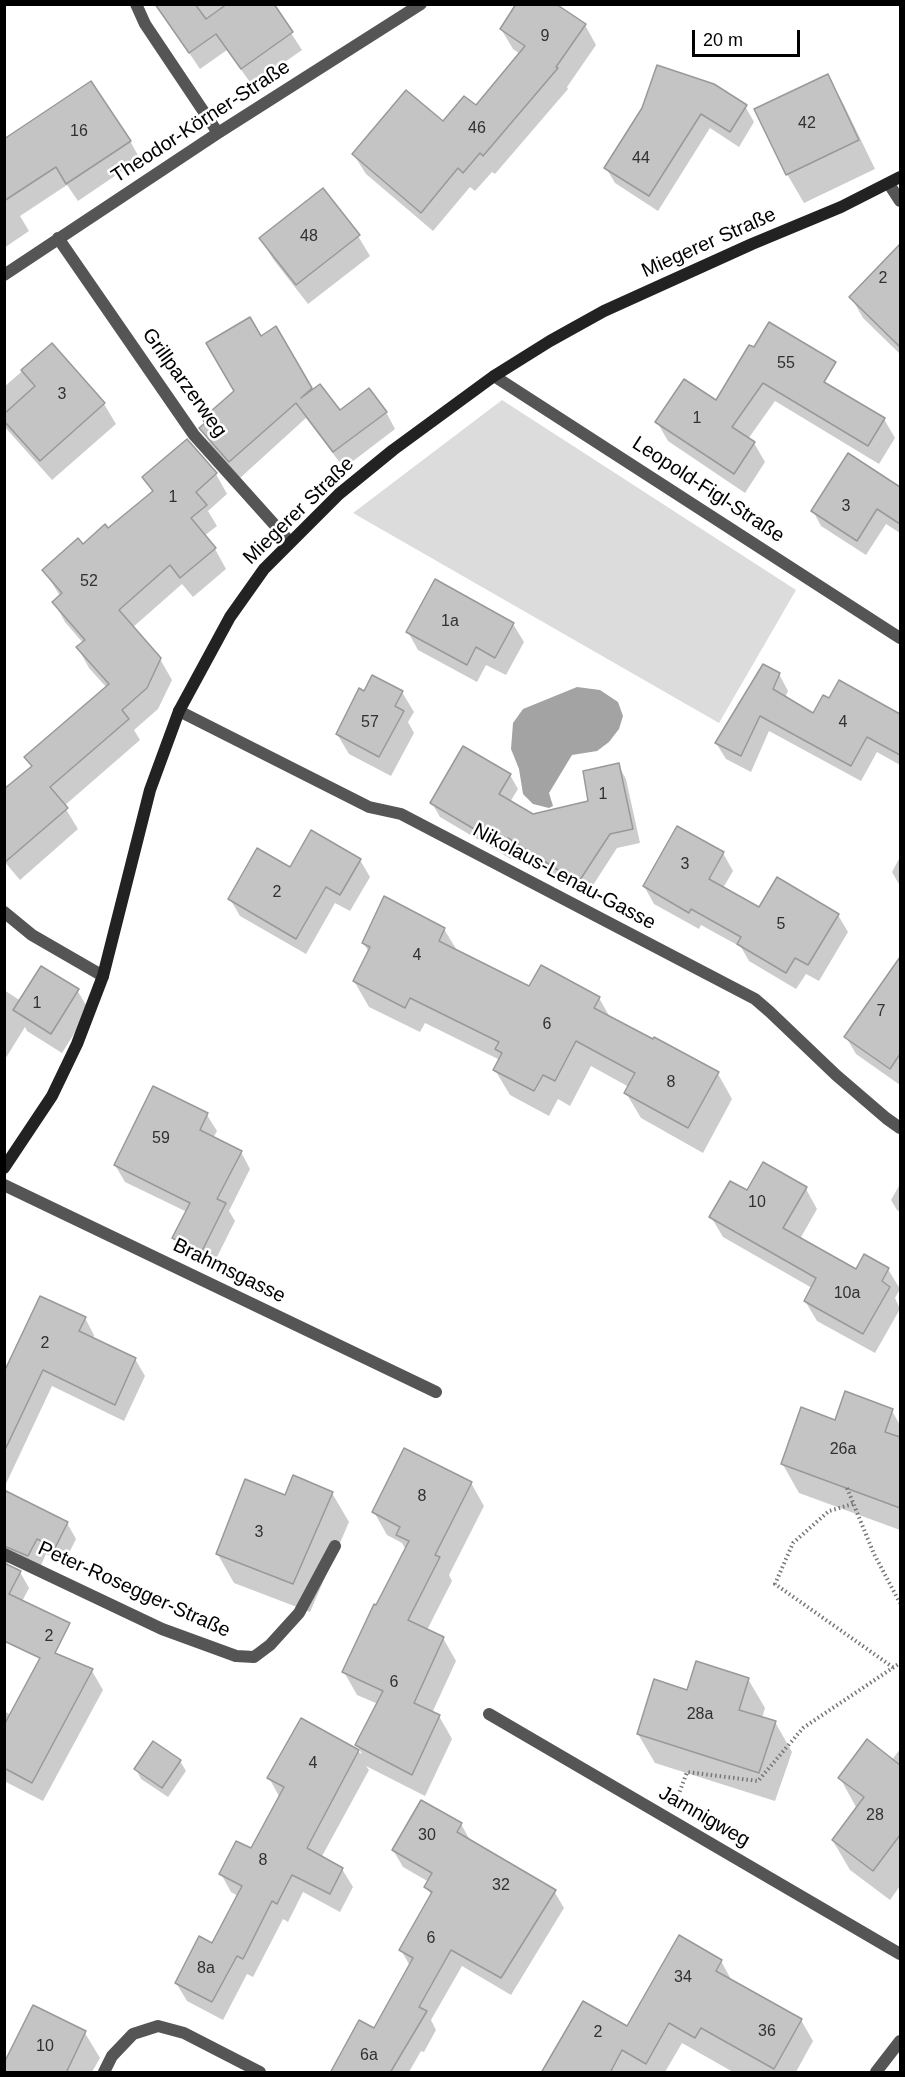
<!DOCTYPE html>
<meta charset="utf-8">
<style>
body{margin:0}
#map{position:relative;width:905px;height:2077px;overflow:hidden;background:#fff;font-family:Arial,sans-serif}
canvas{display:block}
.frame{position:absolute;inset:0;border:6px solid #000;pointer-events:none}
.scale{position:absolute;left:692px;top:30px;width:108px;height:27px;box-sizing:border-box;border:3px solid #000;border-top:0;padding-left:8px;font-size:18px;line-height:21px;white-space:nowrap;color:#000;-webkit-text-stroke:4px #fff;paint-order:stroke}
</style>
<div id="map">
<canvas width="905" height="2077"></canvas>
<div class="frame"></div>
<div class="scale">20 m</div>
</div>
<script>
const ctx = document.querySelector('canvas').getContext('2d');
ctx.lineJoin = 'round';
function fill(path, color) {
  ctx.fillStyle = color;
  ctx.fill(path, 'evenodd');
}
function poly(rows) {
  const path = new Path2D();
  for (const r of rows) {
    path.moveTo(r[0], r[1]);
    for (let i = 2; i < r.length; i += 2) path.lineTo(r[i], r[i + 1]);
  }
  return path;
}
function stroke(path, color, width, dash) {
  ctx.strokeStyle = color;
  ctx.lineWidth = width;
  ctx.lineCap = dash ? 'butt' : 'round';
  ctx.setLineDash(dash || []);
  ctx.stroke(path);
}
function write(font, color, halo, rows, align = 'center') {
  ctx.font = font + ' Arial,sans-serif';
  ctx.lineWidth = 5;
  ctx.setLineDash([]);
  ctx.textBaseline = 'middle';
  ctx.strokeStyle = halo;
  ctx.fillStyle = color;
  for (const [text, x, y, turn = 0] of rows) {
    ctx.save();
    ctx.translate(x, y);
    ctx.rotate((+turn || 0) * Math.PI / 180);
    ctx.textAlign = isNaN(turn) ? turn : align;
    if (halo) ctx.strokeText(text, 0, 0);
    ctx.fillText(text, 0, 0);
    ctx.restore();
  }
}
fill(poly([
 [502,400,796,590,719,723,353,513]
]), '#dcdcdc');
fill(poly([
 [577,687,600,690,618,702,623,716,619,729,609,742,597,751,572,755,549,793,553,806,549,808,533,804,523,794,519,769,511,749,513,723,523,709]
]), '#a3a3a3');
fill(poly([
 [156,4,272,4,302,50,252,85,227,50,200,69],
 [585,25,596,45,567,87,568,89,495,174,492,172,475,191,470,187,433,231,366,174,354,155,443,123,476,108,520,54,513,49,501,29],
 [828,76,844,105,875,169,804,203,787,174],
 [745,106,754,122,739,147,710,128,658,211,615,183,606,168,643,108],
 [4,141,130,141,140,159,78,201,67,185,20,216,29,231,4,248],
 [358,236,370,256,308,304,273,259,261,239],
 [892,255,900,263,900,354,863,318,851,297],
 [276,329,312,391,339,412,386,412,395,429,344,468,306,418,240,478,211,445,201,429,236,391,260,338],
 [52,345,104,404,116,424,52,480,4,426,4,387],
 [750,347,884,419,895,438,879,464,775,401,748,439,754,443,765,462,745,493,668,441,657,422,716,402],
 [848,455,900,488,900,533,886,524,866,555,821,526,813,511],
 [216,474,227,494,208,511,217,526,204,536,215,549,226,569,193,597,182,584,132,628,160,659,172,680,158,709,134,730,140,740,64,806,78,829,20,880,4,861,4,791,112,698,107,688,89,668,78,648,83,643,65,622,54,602,60,596,44,570,108,530,153,493,144,477],
 [513,624,524,642,506,675,486,665,477,682,418,650,408,632],
 [779,674,788,691,785,698,813,715,830,700,839,682,900,715,900,765,877,752,861,781,769,731,751,772,726,759,716,743],
 [402,692,414,712,408,722,414,733,391,776,349,754,337,734,364,693],
 [618,765,626,779,640,843,617,848,586,896,516,851,511,859,440,817,432,803,510,775,518,789,510,802,532,815,590,802],
 [723,853,733,871,723,888,759,909,838,915,848,932,819,981,806,974,796,989,749,961,741,947,701,925,699,929,654,904,644,886],
 [900,857,900,886,892,872],
 [360,860,370,877,350,911,335,903,306,954,240,916,230,899,291,869],
 [444,929,458,952,530,988,599,998,611,1019,718,1074,732,1099,703,1153,641,1118,626,1093,629,1087,591,1066,570,1106,558,1099,549,1116,510,1095,495,1070,500,1060,425,1023,420,1032,369,1007,354,981,369,952,363,943],
 [886,980,900,990,900,1085,856,1054,846,1037],
 [4,990,21,1001,77,990,89,1010,62,1053,27,1031,25,1027,4,1061],
 [153,1088,207,1115,217,1131,213,1138,241,1152,250,1169,229,1211,235,1221,211,1269,184,1255,174,1238,187,1212,125,1182,115,1165],
 [900,1184,900,1212,897,1210,891,1200],
 [806,1189,817,1209,800,1239,856,1271,888,1269,900,1289,895,1298,900,1309,875,1353,817,1321,805,1301,812,1288,723,1237,711,1217,748,1192],
 [85,1318,94,1335,93,1339,135,1359,145,1376,124,1421,52,1386,4,1488,4,1375],
 [892,1411,900,1425,900,1530,799,1493,782,1463,836,1422],
 [471,1483,484,1506,449,1575,452,1581,427,1630,443,1638,456,1661,432,1713,439,1716,452,1739,425,1796,366,1766,369,1770,321,1858,342,1869,353,1887,340,1912,303,1892,288,1922,283,1919,253,1977,247,1974,223,2020,187,2001,176,1983,212,1945,238,1896,231,1892,221,1874,252,1850,280,1798,269,1778,301,1720,362,1754,357,1745,378,1704,357,1695,344,1672,406,1550,402,1543,387,1535,374,1512],
 [332,1493,349,1522,310,1612,234,1583,217,1553,286,1497],
 [67,1523,76,1539,64,1563,46,1554,38,1572,9,1563,6,1565,20,1572,29,1588,11,1623,4,1620,4,1533],
 [92,1671,103,1690,43,1801,4,1781,4,1711,11,1715],
 [748,1679,765,1708,762,1718,775,1722,792,1752,775,1801,655,1763,638,1734,688,1691],
 [900,1749,900,1886,890,1900,850,1870,833,1841,856,1807,840,1778,892,1760],
 [180,1761,186,1771,168,1797,141,1779,136,1769],
 [461,1824,471,1842,554,1891,564,1908,511,1995,462,1966,431,2020,436,2030,424,2052,421,2051,409,2072,339,2072,374,2030,410,1966,401,1950,432,1896,426,1887,429,1882,403,1867,393,1850],
 [721,1961,733,1983,801,2020,813,2041,796,2072,733,2072,682,2043,665,2072,543,2072,628,2028],
 [85,2033,100,2058,92,2072,8,2072]
]), '#0003');
const building = poly([
 [155,4,195,4,206,19,227,4,274,4,293,32,241,69,216,34,189,53,155,4],
 [516,4,556,4,586,24,556,67,558,68,483,156,480,153,463,173,458,168,421,213,352,154,406,90,443,121,464,96,476,105,525,46,500,29,516,4],
 [657,65,714,84,747,105,730,132,701,114,649,196,604,168,642,108,657,65],
 [828,74,859,140,786,175,754,109,828,74],
 [91,81,131,141,66,184,56,167,4,201,4,139,91,81],
 [323,188,360,235,296,285,259,238,323,188],
 [900,244,900,347,849,297,900,244],
 [250,317,261,336,276,326,312,388,301,398,320,384,340,410,369,388,387,412,333,452,296,403,229,462,199,428,205,423,202,419,234,391,206,343,250,317],
 [769,322,836,362,824,382,885,418,868,446,763,383,732,427,755,442,734,474,655,422,684,379,716,400,749,345,754,347,769,322],
 [52,343,105,403,40,461,4,421,4,414,35,386,21,370,52,343],
 [187,439,217,473,196,492,207,505,191,518,216,548,180,578,170,565,119,610,161,658,147,688,122,710,129,719,50,787,68,808,4,863,4,789,32,766,24,757,109,684,76,647,85,640,52,602,62,593,42,570,78,538,83,544,105,524,108,528,153,491,142,477,187,439],
 [848,453,900,487,900,524,877,509,857,541,811,511,848,453],
 [435,579,514,623,495,658,476,647,467,665,406,632,435,579],
 [763,664,780,673,773,689,813,713,823,695,829,698,839,680,900,714,900,755,867,737,851,766,760,716,741,756,715,743,763,664],
 [372,675,403,691,395,706,404,711,379,757,336,734,359,688,364,691,372,675],
 [463,746,511,774,499,794,533,814,588,801,583,771,619,763,633,829,610,834,578,883,508,838,503,846,430,803,463,746],
 [677,826,724,852,709,879,759,907,777,877,839,914,808,965,795,958,786,973,737,944,741,937,691,909,689,913,643,886,677,826],
 [311,830,361,859,340,895,326,887,296,939,228,899,257,848,290,867,311,830],
 [384,896,445,928,439,941,529,986,541,965,600,997,594,1008,653,1039,654,1037,719,1072,688,1128,624,1093,635,1073,576,1041,555,1081,543,1075,534,1091,493,1070,502,1053,495,1049,499,1042,410,998,405,1008,353,981,370,947,362,943,384,896],
 [900,957,900,1054,890,1069,844,1037,900,957],
 [41,966,79,989,51,1034,13,1010,41,966],
 [153,1086,208,1113,200,1130,242,1151,217,1199,226,1203,201,1253,172,1238,190,1203,114,1165,153,1086],
 [763,1162,807,1187,783,1228,856,1269,864,1254,889,1268,882,1281,890,1287,863,1334,804,1301,816,1278,709,1217,730,1181,747,1190,763,1162],
 [40,1296,86,1317,79,1331,136,1358,115,1405,43,1370,4,1452,4,1372,40,1296],
 [845,1391,893,1409,885,1432,900,1437,900,1508,781,1464,801,1407,835,1420,845,1391],
 [404,1448,472,1482,435,1555,440,1557,408,1620,444,1637,414,1703,440,1715,412,1775,355,1745,383,1691,342,1672,374,1604,376,1605,409,1541,396,1535,400,1527,372,1512,404,1448],
 [293,1475,333,1492,293,1584,216,1554,245,1479,285,1495,293,1475],
 [4,1490,68,1522,55,1548,37,1539,28,1556,4,1546,4,1490],
 [4,1563,21,1571,9,1594,70,1623,55,1653,93,1669,32,1783,4,1768,4,1725,40,1658,4,1641,4,1563],
 [696,1661,749,1678,739,1710,776,1721,759,1773,637,1734,654,1679,687,1690,696,1661],
 [301,1718,359,1750,307,1848,343,1868,330,1894,292,1875,277,1904,272,1901,243,1959,237,1956,212,2002,175,1983,199,1936,212,1943,242,1886,219,1874,236,1841,251,1848,284,1787,267,1778,301,1718],
 [867,1739,900,1765,900,1835,873,1871,832,1840,864,1797,838,1778,867,1739],
 [153,1741,181,1760,162,1788,134,1769,153,1741],
 [421,1800,462,1823,457,1832,556,1890,501,1978,451,1950,419,2007,427,2011,390,2073,330,2073,359,2020,374,2028,413,1958,399,1950,432,1892,424,1887,432,1873,392,1850,421,1800],
 [679,1935,722,1960,716,1971,802,2019,774,2069,701,2028,695,2038,669,2023,646,2064,622,2050,610,2073,541,2073,583,2001,627,2026,679,1935],
 [33,2005,86,2031,66,2073,4,2073,4,2063,33,2005]
]);
fill(building, '#c4c4c4');
stroke(building, '#999', 1.5);
stroke(poly([
 [847,1488,874,1554,900,1603],
 [853,1504,829,1511,793,1543,775,1584,894,1668],
 [678,1796,687,1772,758,1781,803,1728,900,1663]
]), '#777', 4, [1.5, 3]);
stroke(poly([
 [4,1185,436,1392],
 [4,1554,162,1629,236,1656,254,1657,270,1645,299,1613,335,1546]
]), '#555', 12);
stroke(poly([
 [136,4,145,24,218,133],
 [889,184,900,201],
 [58,238,194,435,290,542],
 [4,275,218,133,421,4],
 [494,376,900,638],
 [179,711,369,807,401,814,755,999,770,1012,836,1075,886,1118,900,1128],
 [4,912,32,935,103,976],
 [489,1714,900,1954],
 [104,2072,112,2056,133,2034,158,2026,184,2033,260,2072],
 [876,2072,900,2041]
]), '#555', 12);
stroke(poly([
 [4,1168,52,1096,77,1044,103,976,150,790,179,711,230,617,264,569,339,494,393,450,494,376,550,341,604,311,752,244,841,207,900,177]
]), '#222', 12);
write('16px', '#313131', null, [
 ["9",545,37],
 ["42",807,124],
 ["46",477,129],
 ["16",79,132],
 ["44",641,159],
 ["48",309,237],
 ["2",883,279],
 ["55",786,364],
 ["3",62,395],
 ["1",697,419],
 ["1",173,498],
 ["3",846,507],
 ["52",89,582],
 ["1a",450,622],
 ["57",370,723],
 ["4",843,723],
 ["1",603,795],
 ["3",685,865],
 ["2",277,893],
 ["5",781,925],
 ["4",417,956],
 ["1",37,1004],
 ["7",881,1012],
 ["6",547,1025],
 ["8",671,1083],
 ["59",161,1139],
 ["10",757,1203],
 ["10a",847,1294],
 ["2",45,1344],
 ["26a",843,1450],
 ["8",422,1497],
 ["3",259,1533],
 ["2",49,1637],
 ["6",394,1683],
 ["28a",700,1715],
 ["4",313,1764],
 ["28",875,1816],
 ["30",427,1836],
 ["8",263,1861],
 ["32",501,1886],
 ["6",431,1939],
 ["8a",206,1969],
 ["34",683,1978],
 ["36",767,2032],
 ["2",598,2033],
 ["10",45,2047],
 ["6a",369,2056]
]);
write('20px', '#000', '#fff', [
 ["Theodor-Körner-Straße",201,122,-33],
 ["Miegerer Straße",709,243,-24],
 ["Grillparzerweg",184,383,54],
 ["Leopold-Figl-Straße",708,490,33],
 ["Miegerer Straße",299,511,-44],
 ["Nikolaus-Lenau-Gasse",564,877,28],
 ["Brahmsgasse",229,1271,26],
 ["Peter-Rosegger-Straße",134,1590,24],
 ["Jamnigweg",704,1817,30]
]);
</script>
